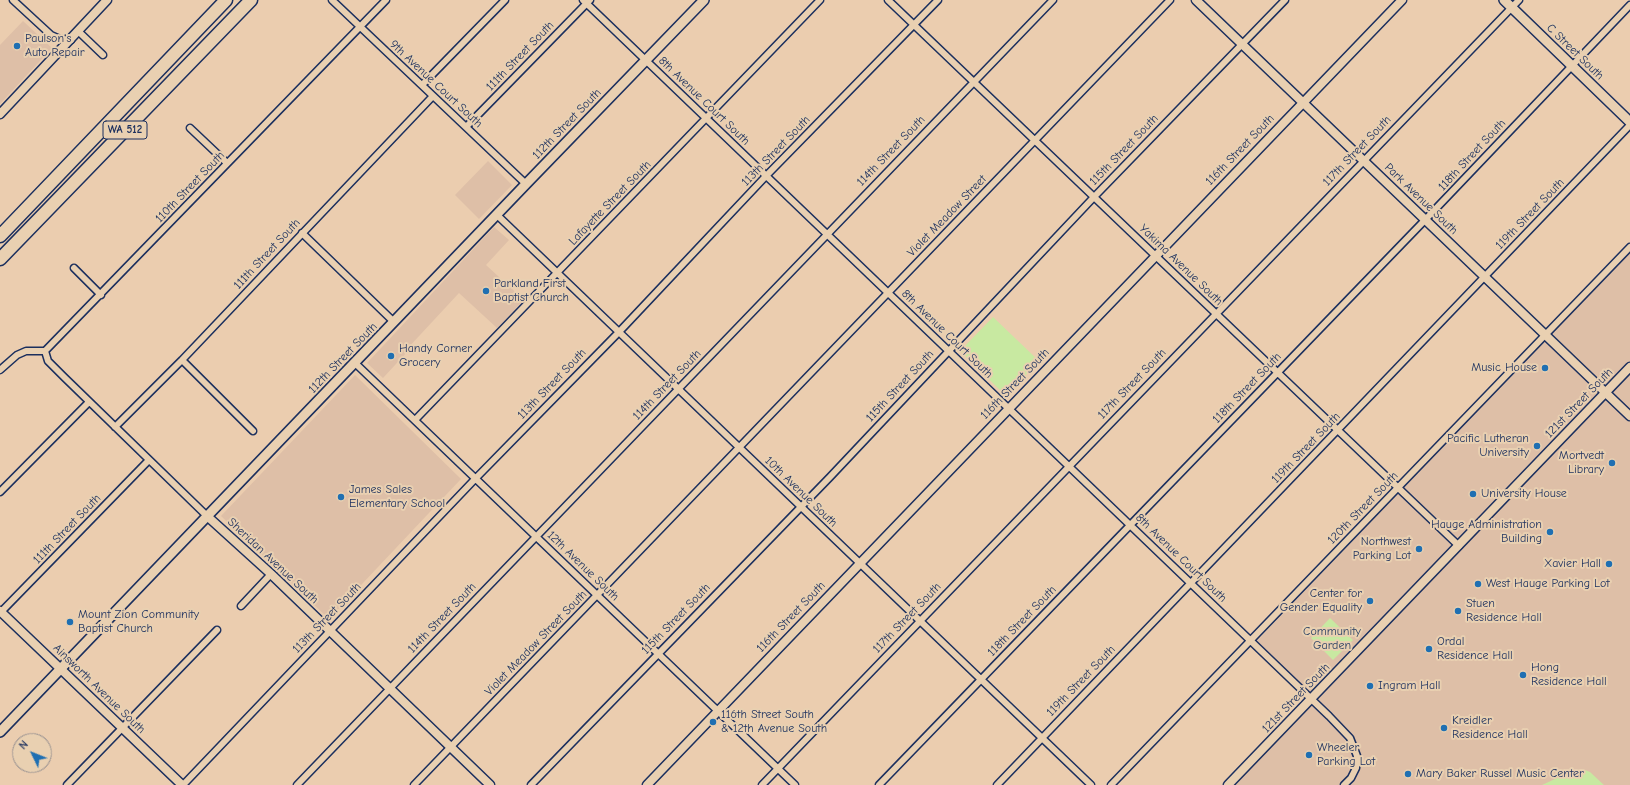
<!DOCTYPE html>
<style>
body{margin:0}
#map{position:relative;width:1630px;height:785px;overflow:hidden;background:#ebcdaf;font-family:"Comic Neue",sans-serif}
canvas{display:block}
.north{position:absolute;left:12px;top:733px;width:40px;height:40px;box-sizing:border-box;background:#e9d0b1;border:1px solid #979090;border-radius:50%;rotate:313deg;font-size:11px;font-weight:700;line-height:16px;text-align:center;color:#1b2f5e}
.north::after{content:'';display:block;margin:auto;width:14px;height:18px;background:#1f6fb2;clip-path:polygon(50% 0,100% 100%,50% 72%,0 100%)}
</style>
<div id="map">
<canvas width="1630" height="785"></canvas>
<div class="north">N</div>
</div>
<script>
const ctx = document.querySelector('canvas').getContext('2d');
ctx.lineJoin = 'round';
function fill(path, color) {
  ctx.fillStyle = color;
  ctx.fill(path, 'evenodd');
}
function poly(rows) {
  const path = new Path2D();
  for (const r of rows) {
    path.moveTo(r[0], r[1]);
    for (let i = 2; i < r.length; i += 2) path.lineTo(r[i], r[i + 1]);
  }
  return path;
}
function stroke(path, color, width, dash) {
  ctx.strokeStyle = color;
  ctx.lineWidth = width;
  ctx.lineCap = dash ? 'butt' : 'round';
  ctx.setLineDash(dash || []);
  ctx.stroke(path);
}
function write(font, color, halo, rows, align = 'center') {
  ctx.font = font + ' "Comic Neue",sans-serif';
  ctx.lineWidth = 4;
  ctx.setLineDash([]);
  ctx.textBaseline = 'middle';
  ctx.strokeStyle = halo;
  ctx.fillStyle = color;
  for (const [text, x, y, turn = 0] of rows) {
    ctx.save();
    ctx.translate(x, y);
    ctx.rotate((+turn || 0) * Math.PI / 180);
    ctx.textAlign = isNaN(turn) ? turn : align;
    if (halo) ctx.strokeText(text, 0, 0);
    ctx.fillText(text, 0, 0);
    ctx.restore();
  }
}
fill(poly([
 [23,21,52,48,0,104,0,45],
 [488,161,512,185,479,219,455,195],
 [494,227,509,240,486,265,524,300,497,328,459,293,407,349,408,351,383,378,367,363],
 [1630,251,1630,785,1228,785,1311,699,1307,689,1256,642],
 [355,375,461,479,329,619,221,516]
]), '#debfa7');
fill(poly([
 [993,317,1039,361,1006,396,960,351],
 [1330,618,1353,640,1333,660,1311,638],
 [1585,770,1590,772,1604,785,1542,785,1568,773]
]), '#c8e9a1');
const minor = poly([
 [13,0,51,35,60,39,71,40],
 [332,0,526,184],
 [583,0,1329,716,1350,738,1357,756,1356,768,1351,778,1344,785],
 [888,0,1459,546],
 [78,31,103,55],
 [422,85,505,0],
 [466,127,590,0],
 [190,128,227,163],
 [497,215,1091,785],
 [302,233,394,322],
 [74,268,101,295],
 [45,351,48,361,64,377,207,516],
 [182,360,253,431],
 [355,363,795,785],
 [0,370,17,355,26,351,45,351,386,0],
 [415,420,820,0],
 [115,427,182,360,433,96],
 [0,492,89,402],
 [241,606,271,574],
 [0,613,149,460],
 [67,785,217,630],
 [183,785,476,478,619,332,766,176,938,0],
 [297,785,1053,0],
 [414,785,1170,0],
 [531,785,830,477,1094,197,1285,0],
 [762,785,1519,0],
 [879,785,1425,220,1630,5],
 [997,785,1630,125],
 [1111,785,1630,247]
]);
const tertiary = poly([
 [1196,0,1630,416],
 [0,114,107,0],
 [207,516,271,574,490,785],
 [0,611,182,785],
 [647,785,1402,0],
 [1228,785,1630,367]
]);
const secondary = poly([
 [1504,0,1630,122],
 [0,732,526,184,704,0]
]);
const motorway = poly([
 [0,236,226,0],
 [0,259,251,0]
]);
stroke(minor, '#1b2f5e', 9);
stroke(tertiary, '#1b2f5e', 11);
stroke(secondary, '#1b2f5e', 12);
stroke(motorway, '#1b2f5e', 15);
stroke(minor, '#e9d0b1', 6);
stroke(tertiary, '#e9d0b1', 8);
stroke(secondary, '#e9d0b1', 9);
stroke(motorway, '#e9d0b1', 12);
for (const [x, y, r, color] of [
 [17,46,4,"#1f6fb2"],
 [486,291,4,"#1f6fb2"],
 [391,356,4,"#1f6fb2"],
 [1545,368,4,"#1f6fb2"],
 [1537,446,4,"#1f6fb2"],
 [1612,463,4,"#1f6fb2"],
 [1473,494,4,"#1f6fb2"],
 [341,497,4,"#1f6fb2"],
 [1550,532,4,"#1f6fb2"],
 [1419,549,4,"#1f6fb2"],
 [1609,564,4,"#1f6fb2"],
 [1478,584,4,"#1f6fb2"],
 [1370,601,4,"#1f6fb2"],
 [1458,611,4,"#1f6fb2"],
 [70,622,4,"#1f6fb2"],
 [1429,649,4,"#1f6fb2"],
 [1523,675,4,"#1f6fb2"],
 [1370,686,4,"#1f6fb2"],
 [713,722,4,"#1f6fb2"],
 [1444,728,4,"#1f6fb2"],
 [1309,755,4,"#1f6fb2"],
 [1408,774,4,"#1f6fb2"]
]) {
  const dot = new Path2D();
  dot.arc(x, y, r, 0, 2 * Math.PI);
  ctx.fillStyle = color;
  ctx.fill(dot);
  stroke(dot, '#e9d0b1', 1.5);
}
for (const [x, y, w] of [
 [125,130,44]
]) {
  const box = new Path2D();
  box.roundRect(x - w / 2, y - 9, w, 18, 3);
  ctx.fillStyle = '#e9d0b1';
  ctx.fill(box);
  stroke(box, '#1b2f5e', 1);
}
write('bold 11px', '#1b2f5e', null, [
 ["WA 512",125,130]
]);
write('12px', '#1b2f5e', '#e9d0b1', [
 ["Paulson's",25,39],
 ["Auto Repair",25,53],
 ["Parkland First",494,284],
 ["Baptist Church",494,298],
 ["Handy Corner",399,349],
 ["Grocery",399,363],
 ["Music House",1537,368,"right"],
 ["Pacific Lutheran",1529,439,"right"],
 ["University",1529,453,"right"],
 ["Mortvedt",1604,456,"right"],
 ["Library",1604,470,"right"],
 ["James Sales",349,490],
 ["Elementary School",349,504],
 ["University House",1481,494],
 ["Hauge Administration",1542,525,"right"],
 ["Building",1542,539,"right"],
 ["Northwest",1411,542,"right"],
 ["Parking Lot",1411,556,"right"],
 ["Xavier Hall",1601,564,"right"],
 ["West Hauge Parking Lot",1486,584],
 ["Center for",1362,594,"right"],
 ["Gender Equality",1362,608,"right"],
 ["Stuen",1466,604],
 ["Residence Hall",1466,618],
 ["Mount Zion Community",78,615],
 ["Baptist Church",78,629],
 ["Ordal",1437,642],
 ["Residence Hall",1437,656],
 ["Hong",1531,668],
 ["Residence Hall",1531,682],
 ["Ingram Hall",1378,686],
 ["116th Street South",721,715],
 ["& 12th Avenue South",721,729],
 ["Kreidler",1452,721],
 ["Residence Hall",1452,735],
 ["Wheeler",1317,748],
 ["Parking Lot",1317,762],
 ["Mary Baker Russel Music Center",1416,774]
], 'left');
write('12px', '#1b2f5e', '#e9d0b1', [
 ["C Street South",1575,52,44],
 ["111th Street South",520,56,-46],
 ["9th Avenue Court South",436,84,43],
 ["8th Avenue Court South",704,101,44],
 ["112th Street South",567,124,-46],
 ["115th Street South",1124,150,-46],
 ["116th Street South",1240,150,-46],
 ["113th Street South",776,151,-46],
 ["114th Street South",891,151,-46],
 ["117th Street South",1357,151,-46],
 ["118th Street South",1472,155,-47],
 ["110th Street South",190,187,-46],
 ["Park Avenue South",1421,199,44],
 ["Lafayette Street South",610,203,-46],
 ["119th Street South",1530,214,-46],
 ["Violet Meadow Street",947,216,-46],
 ["111th Street South",267,254,-47],
 ["Yakima Avenue South",1181,265,44],
 ["8th Avenue Court South",947,334,44],
 ["112th Street South",343,358,-46],
 ["113th Street South",552,384,-46],
 ["116th Street South",1015,384,-46],
 ["117th Street South",1132,384,-46],
 ["114th Street South",667,385,-46],
 ["115th Street South",900,386,-47],
 ["118th Street South",1247,388,-46],
 ["121st Street South",1579,403,-46],
 ["119th Street South",1306,448,-46],
 ["10th Avenue South",801,492,44],
 ["120th Street South",1363,508,-46],
 ["111th Street South",67,529,-46],
 ["8th Avenue Court South",1181,558,44],
 ["Sheridan Avenue South",273,561,43],
 ["12th Avenue South",583,566,44],
 ["116th Street South",791,617,-46],
 ["113th Street South",327,618,-46],
 ["114th Street South",442,618,-46],
 ["117th Street South",907,618,-46],
 ["115th Street South",676,619,-46],
 ["118th Street South",1022,621,-46],
 ["Violet Meadow Street South",536,643,-46],
 ["119th Street South",1081,681,-46],
 ["Ainsworth Avenue South",99,689,44],
 ["121st Street South",1296,698,-46]
]);
write('12px', '#2c4265', '#e9d0b1', [
 ["Community",1332,632],
 ["Garden",1332,646]
]);
</script>
